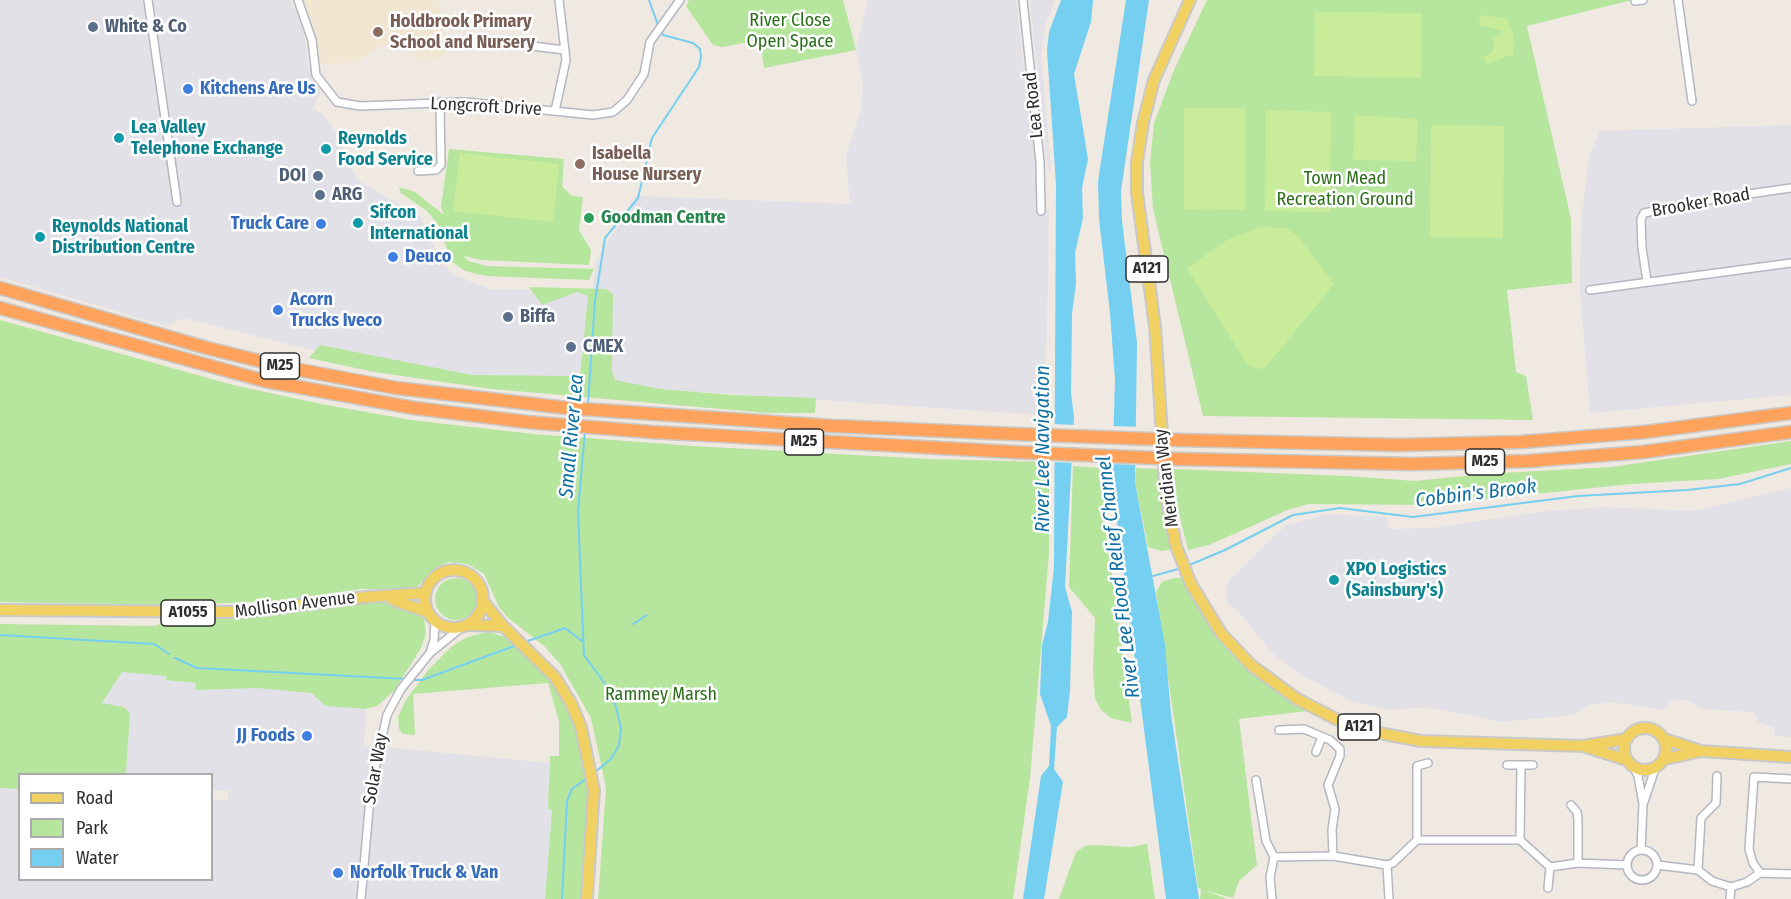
<!DOCTYPE html>
<style>
body{margin:0}
#map{position:relative;width:1791px;height:899px;overflow:hidden;background:#efe9e1;font-family:"Fira Sans Condensed",sans-serif}
canvas{display:block}
.legend{position:absolute;left:18px;top:773px;width:195px;height:108px;box-sizing:border-box;background:#fff;border:2px solid #ababab;margin:0;padding:8px 10px;list-style:none;font-size:18px;color:#2e2e2e}
.legend li{display:flex;align-items:center;gap:12px;height:30px}
.legend b{width:30px;border:2px solid #ababab}
</style>
<div id="map">
<canvas width="1791" height="899"></canvas>
<ul class="legend">
<li><b style="height:8px;background:#f2d163"></b>Road</li>
<li><b style="height:16px;background:#b6e59e"></b>Park</li>
<li><b style="height:16px;background:#75cff0"></b>Water</li>
</ul>
</div>
<script>
const ctx = document.querySelector('canvas').getContext('2d');
ctx.lineJoin = 'round';
function fill(path, color) {
  ctx.fillStyle = color;
  ctx.fill(path, 'evenodd');
}
function poly(rows) {
  const path = new Path2D();
  for (const r of rows) {
    if (r.length === 3) {
      path.moveTo(r[0] + r[2], r[1]);
      path.arc(r[0], r[1], r[2], 0, 2 * Math.PI);
      continue;
    }
    path.moveTo(r[0], r[1]);
    for (let i = 2; i < r.length; i += 2) path.lineTo(r[i], r[i + 1]);
  }
  return path;
}
function stroke(path, color, width, dash) {
  ctx.strokeStyle = color;
  ctx.lineWidth = width;
  ctx.lineCap = dash ? 'butt' : 'round';
  ctx.setLineDash(dash || []);
  ctx.stroke(path);
}
function write(font, color, halo, rows, align = 'center') {
  ctx.font = font + ' "Fira Sans Condensed",sans-serif';
  ctx.lineWidth = 5;
  ctx.setLineDash([]);
  ctx.textBaseline = 'middle';
  ctx.strokeStyle = halo;
  ctx.fillStyle = color;
  for (const [text, x, y, turn = 0] of rows) {
    ctx.save();
    ctx.translate(x, y);
    ctx.rotate((+turn || 0) * Math.PI / 180);
    ctx.textAlign = isNaN(turn) ? turn : align;
    if (halo) ctx.strokeText(text, 0, 0);
    ctx.fillText(text, 0, 0);
    ctx.restore();
  }
}
fill(poly([
 [0,0,290,0,303,27,309,68,321,92,313,108,322,114,333,127,357,180,420,216,443,265,454,275,490,289,593,291,596,261,636,196,850,204,846,155,861,110,863,82,856,50,868,0,1016,0,1037,178,1035,210,1049,210,1047,333,1041,415,396,371,184,318,167,326,0,277],
 [1030,0,1055,0,1045,26,1041,54,1051,171,1048,171],
 [1791,125,1791,395,1590,413,1580,291,1581,221,1590,154,1600,131],
 [1791,488,1791,737,1774,736,1775,728,1759,723,1753,712,1704,709,1686,700,1671,701,1662,710,1612,702,1590,705,1574,715,1503,722,1427,707,1391,710,1354,702,1301,675,1274,655,1237,610,1229,605,1225,594,1229,580,1286,525,1327,514,1386,517,1389,529,1432,528,1539,512,1602,507,1694,511],
 [122,672,166,676,166,680,196,683,196,689,256,688,311,693,326,706,366,709,364,745,549,763,548,809,552,810,545,899,0,899,0,788,19,789,20,880,212,880,212,799,228,800,229,791,212,790,212,774,126,774,130,713,124,707,101,704]
]), '#e3e1e8');
fill(poly([
 [302,0,439,0,445,57,415,59,412,40,391,42,374,49,358,62,320,64,312,22]
]), '#f0e6d1');
fill(poly([
 [689,0,843,0,856,50,764,68,760,40,722,47,713,45,686,6],
 [1207,0,1632,0,1527,26,1571,219,1572,283,1507,290,1516,372,1526,376,1533,420,1203,416,1153,209,1150,163,1154,123,1174,70],
 [449,149,564,159,562,186,572,196,583,197,579,230,591,250,589,265,481,260,464,256,468,261,487,266,594,269,589,280,486,276,465,271,452,262,438,224,427,211,401,193,399,187,415,192,444,215,441,207],
 [529,287,606,289,613,294,612,372,615,380,661,389,733,395,816,398,815,413,767,413,492,389,374,372,309,358,320,345,472,375,580,376,588,296,577,292,542,305],
 [0,320,233,385,321,404,411,420,533,434,693,446,929,459,1049,462,1049,553,1030,778,1013,899,598,899,606,788,591,718,560,664,544,646,507,617,499,607,484,574,468,564,449,562,437,567,415,589,361,589,274,601,180,605,0,602],
 [1791,441,1791,464,1718,479,1631,484,1431,505,1309,504,1290,509,1209,545,1188,550,1176,501,1173,469,1346,476,1415,481,1484,474,1611,467],
 [1073,466,1102,468,1106,530,1132,723,1111,718,1101,710,1095,698,1093,672,1095,618,1069,587],
 [1136,468,1158,469,1161,501,1173,549,1162,551,1148,547,1135,482],
 [456,599,21],
 [1174,578,1182,578,1206,620,1255,673,1308,711,1239,719,1257,865,1239,881,1233,898,1203,890,1228,899,1200,899,1201,889,1198,888,1156,592,1162,582],
 [382,602,419,613,424,619,426,633,421,648,394,691,377,706,366,709,326,706,311,693,256,688,196,690,195,683,166,680,166,676,122,672,102,703,124,707,130,713,126,774,20,774,19,789,0,788,0,624,155,626,173,619,266,617,357,603],
 [488,632,510,638,531,656,557,687,572,715,582,743,589,794,581,899,545,899,552,810,548,809,550,756,559,756,559,721,548,683,413,694,415,735,403,734,399,729,398,717,406,700,429,669,451,647,467,637],
 [1147,844,1155,899,1059,899,1076,852,1085,846,1095,845,1130,847]
]), '#b6e59e');
fill(poly([
 [1315,12,1422,13,1421,78,1314,76],
 [1482,15,1507,19,1514,36,1513,54,1488,64,1484,61,1484,57,1494,50,1494,38,1503,31,1480,25,1479,17],
 [1184,108,1245,108,1245,210,1184,209],
 [1266,110,1331,112,1330,212,1265,211],
 [1355,115,1418,119,1416,161,1353,160],
 [1431,125,1504,126,1503,238,1430,237],
 [460,153,559,164,553,222,453,211],
 [1260,227,1286,228,1299,237,1334,284,1265,368,1256,369,1247,364,1187,268,1227,240]
]), '#c9ec9a');
fill(poly([
 [1061,0,1093,0,1091,22,1074,74,1088,159,1082,188,1083,218,1075,253,1076,283,1072,314,1071,393,1074,417,1065,587,1072,612,1070,690,1067,717,1057,727,1054,769,1063,782,1044,899,1023,899,1041,776,1049,766,1051,726,1040,694,1042,645,1048,622,1054,567,1056,184,1047,50,1049,32],
 [1126,0,1149,0,1121,191,1122,221,1137,343,1135,482,1165,645,1171,714,1199,899,1166,899,1112,482,1115,380,1110,313,1099,219,1098,181]
]), '#75cff0');
fill(poly([
 [1052,424,1077,425,1076,463,1051,462],
 [1110,426,1141,427,1139,465,1109,464]
]), '#efe9e1');
stroke(poly([
 [649,0,658,25],
 [588,404,595,301,605,238,638,198,652,138,699,67,701,57,700,49,693,43,663,35,661,30],
 [585,431,578,512,584,655,606,685,616,707,621,729,619,745,611,759,594,773],
 [1187,566,1225,550,1293,515,1340,508,1413,517,1578,496,1687,490,1740,484,1791,468],
 [1153,576,1182,568],
 [633,624,647,615],
 [0,635,154,644,169,654],
 [525,642,565,628,582,641],
 [175,658,197,668,406,679],
 [412,680,422,680,517,645],
 [562,899,567,801,572,789,587,778]
]), '#75cff0', 2);
const street = poly([
 [148,0,177,202],
 [298,0,312,40,316,75,337,102,360,106,465,102,593,115,613,112,627,100,644,74,650,42,680,0],
 [1023,0,1040,162,1041,211],
 [1678,0,1692,101],
 [1635,1,1643,0],
 [507,43,565,50],
 [555,111,566,60,559,0],
 [418,171,436,170,441,165,440,102],
 [1647,281,1642,248,1641,219,1644,213,1714,199,1791,188],
 [1590,290,1791,263],
 [430,653,434,640,435,621],
 [1279,730,1304,729,1330,740,1340,749,1340,756,1328,785,1335,809,1332,830,1333,856],
 [1316,752,1322,737],
 [1507,765,1533,765],
 [1634,768,1638,776,1643,804,1641,850],
 [1256,780,1266,841,1274,857,1270,877,1272,899],
 [1644,802,1655,769],
 [1571,805,1577,812,1578,819,1578,863],
 [1417,840,1417,766,1428,763],
 [1520,840,1521,765],
 [1642,865,15],
 [1274,857,1333,856,1387,865,1393,863,1417,840,1520,840,1550,867,1578,863,1627,865],
 [1387,865,1389,899],
 [1657,865,1698,870,1712,881,1731,887,1747,882,1760,873,1791,874],
 [1698,870,1701,818,1716,803,1717,776],
 [1760,873,1753,863,1749,849,1754,777,1791,779],
 [1548,888,1550,867],
 [361,899,371,787,387,715,401,689,430,653,462,627],
 [1730,899,1731,887]
]);
const primary = poly([
 [1190,0,1154,80,1143,123,1137,162,1137,193,1155,326,1166,495,1176,546,1191,584,1221,633,1251,665,1297,699,1336,719,1379,733,1421,741,1583,746,1627,739],
 [454,599,29],
 [393,600,428,612],
 [483,601,503,626,555,677,571,703,581,727,594,790,587,899],
 [0,610,244,612,366,597,425,593],
 [469,625,503,626],
 [1645,749,21],
 [1664,739,1698,750],
 [1586,747,1627,760],
 [1665,759,1701,751,1791,757]
]);
const highway = poly([
 [0,288,207,348,284,367,396,388,567,408,833,426,1014,434],
 [0,308,265,381,414,408,527,422,651,432,1013,452],
 [1178,440,1399,445,1521,442,1645,432,1791,413],
 [1178,459,1412,464,1529,461,1643,452,1791,432]
]);
stroke(street, '#b4b7c1', 10);
stroke(primary, '#c9c9c9', 14);
stroke(highway, '#c9c9c9', 15);
stroke(street, '#fff', 7);
stroke(primary, '#f2d163', 10);
stroke(highway, '#ffa35c', 12);
const highwayBridge = poly([
 [1014,434,1178,440],
 [1013,452,1178,459]
]);
stroke(highwayBridge, '#c9c9c9', 15, []);
stroke(highwayBridge, '#ffa35c', 12);
for (const [x, y, r, color] of [
 [93,27,6,"#5c6f8a"],
 [378,32,6,"#8d6e63"],
 [188,89,6,"#3f7fe0"],
 [119,138,6,"#0f9aa8"],
 [326,149,6,"#0f9aa8"],
 [580,164,6,"#8d6e63"],
 [318,176,6,"#5c6f8a"],
 [320,195,6,"#5c6f8a"],
 [589,218,6,"#2e9e5b"],
 [358,223,6,"#0f9aa8"],
 [321,224,6,"#3f7fe0"],
 [40,237,6,"#0f9aa8"],
 [393,257,6,"#3f7fe0"],
 [278,310,6,"#3f7fe0"],
 [508,317,6,"#5c6f8a"],
 [571,347,6,"#5c6f8a"],
 [1334,580,6,"#0f9aa8"],
 [307,736,6,"#3f7fe0"],
 [338,873,6,"#3f7fe0"]
]) {
  const dot = new Path2D();
  dot.arc(x, y, r, 0, 2 * Math.PI);
  ctx.fillStyle = color;
  ctx.fill(dot);
  stroke(dot, '#fff', 2);
}
for (const [x, y, w] of [
 [1147,269,42],
 [280,366,39],
 [804,442,39],
 [1485,462,39],
 [188,613,54],
 [1359,727,42]
]) {
  const box = new Path2D();
  box.roundRect(x - w / 2, y - 13, w, 26, 4.5);
  ctx.fillStyle = '#fff';
  ctx.fill(box);
  stroke(box, '#2e2e2e', 1.5);
}
write('bold 16px', '#2e2e2e', null, [
 ["A121",1147,269],
 ["M25",280,366],
 ["M25",804,442],
 ["M25",1485,462],
 ["A1055",188,613],
 ["A121",1359,727]
]);
write('18px', '#2c6e1b', '#fff', [
 ["River Close",790,21],
 ["Open Space",790,42],
 ["Town Mead",1345,179],
 ["Recreation Ground",1345,200],
 ["Rammey Marsh",661,695]
]);
write('bold 18px', '#785e54', '#fff', [
 ["Holdbrook Primary",390,22],
 ["School and Nursery",390,43],
 ["Isabella",592,154],
 ["House Nursery",592,175]
], 'left');
write('bold 18px', '#4e5e75', '#fff', [
 ["White & Co",105,27],
 ["DOI",306,176,"right"],
 ["ARG",332,195],
 ["Biffa",520,317],
 ["CMEX",583,347]
], 'left');
write('bold 18px', '#366cbe', '#fff', [
 ["Kitchens Are Us",200,89],
 ["Truck Care",309,224,"right"],
 ["Deuco",405,257],
 ["Acorn",290,300],
 ["Trucks Iveco",290,321],
 ["JJ Foods",295,736,"right"],
 ["Norfolk Truck & Van",350,873]
], 'left');
write('18px', '#2e2e2e', '#fff', [
 ["Lea Road",1034,105,-96],
 ["Longcroft Drive",486,107,3],
 ["Brooker Road",1701,203,-10],
 ["Meridian Way",1167,478,-97],
 ["Mollison Avenue",295,605,-7],
 ["Solar Way",376,769,-80]
]);
write('bold 18px', '#0d838f', '#fff', [
 ["Lea Valley",131,128],
 ["Telephone Exchange",131,149],
 ["Reynolds",338,139],
 ["Food Service",338,160],
 ["Sifcon",370,213],
 ["International",370,234],
 ["Reynolds National",52,227],
 ["Distribution Centre",52,248],
 ["XPO Logistics",1346,570],
 ["(Sainsbury's)",1346,591]
], 'left');
write('bold 18px', '#27864d', '#fff', [
 ["Goodman Centre",601,218]
], 'left');
write('italic 20px', '#0d6fa3', '#fff', [
 ["Small River Lea",572,436,-85],
 ["River Lee Navigation",1043,449,-90],
 ["Cobbin's Brook",1476,494,-7],
 ["River Lee Flood Relief Channel",1119,577,-97]
]);
</script>
